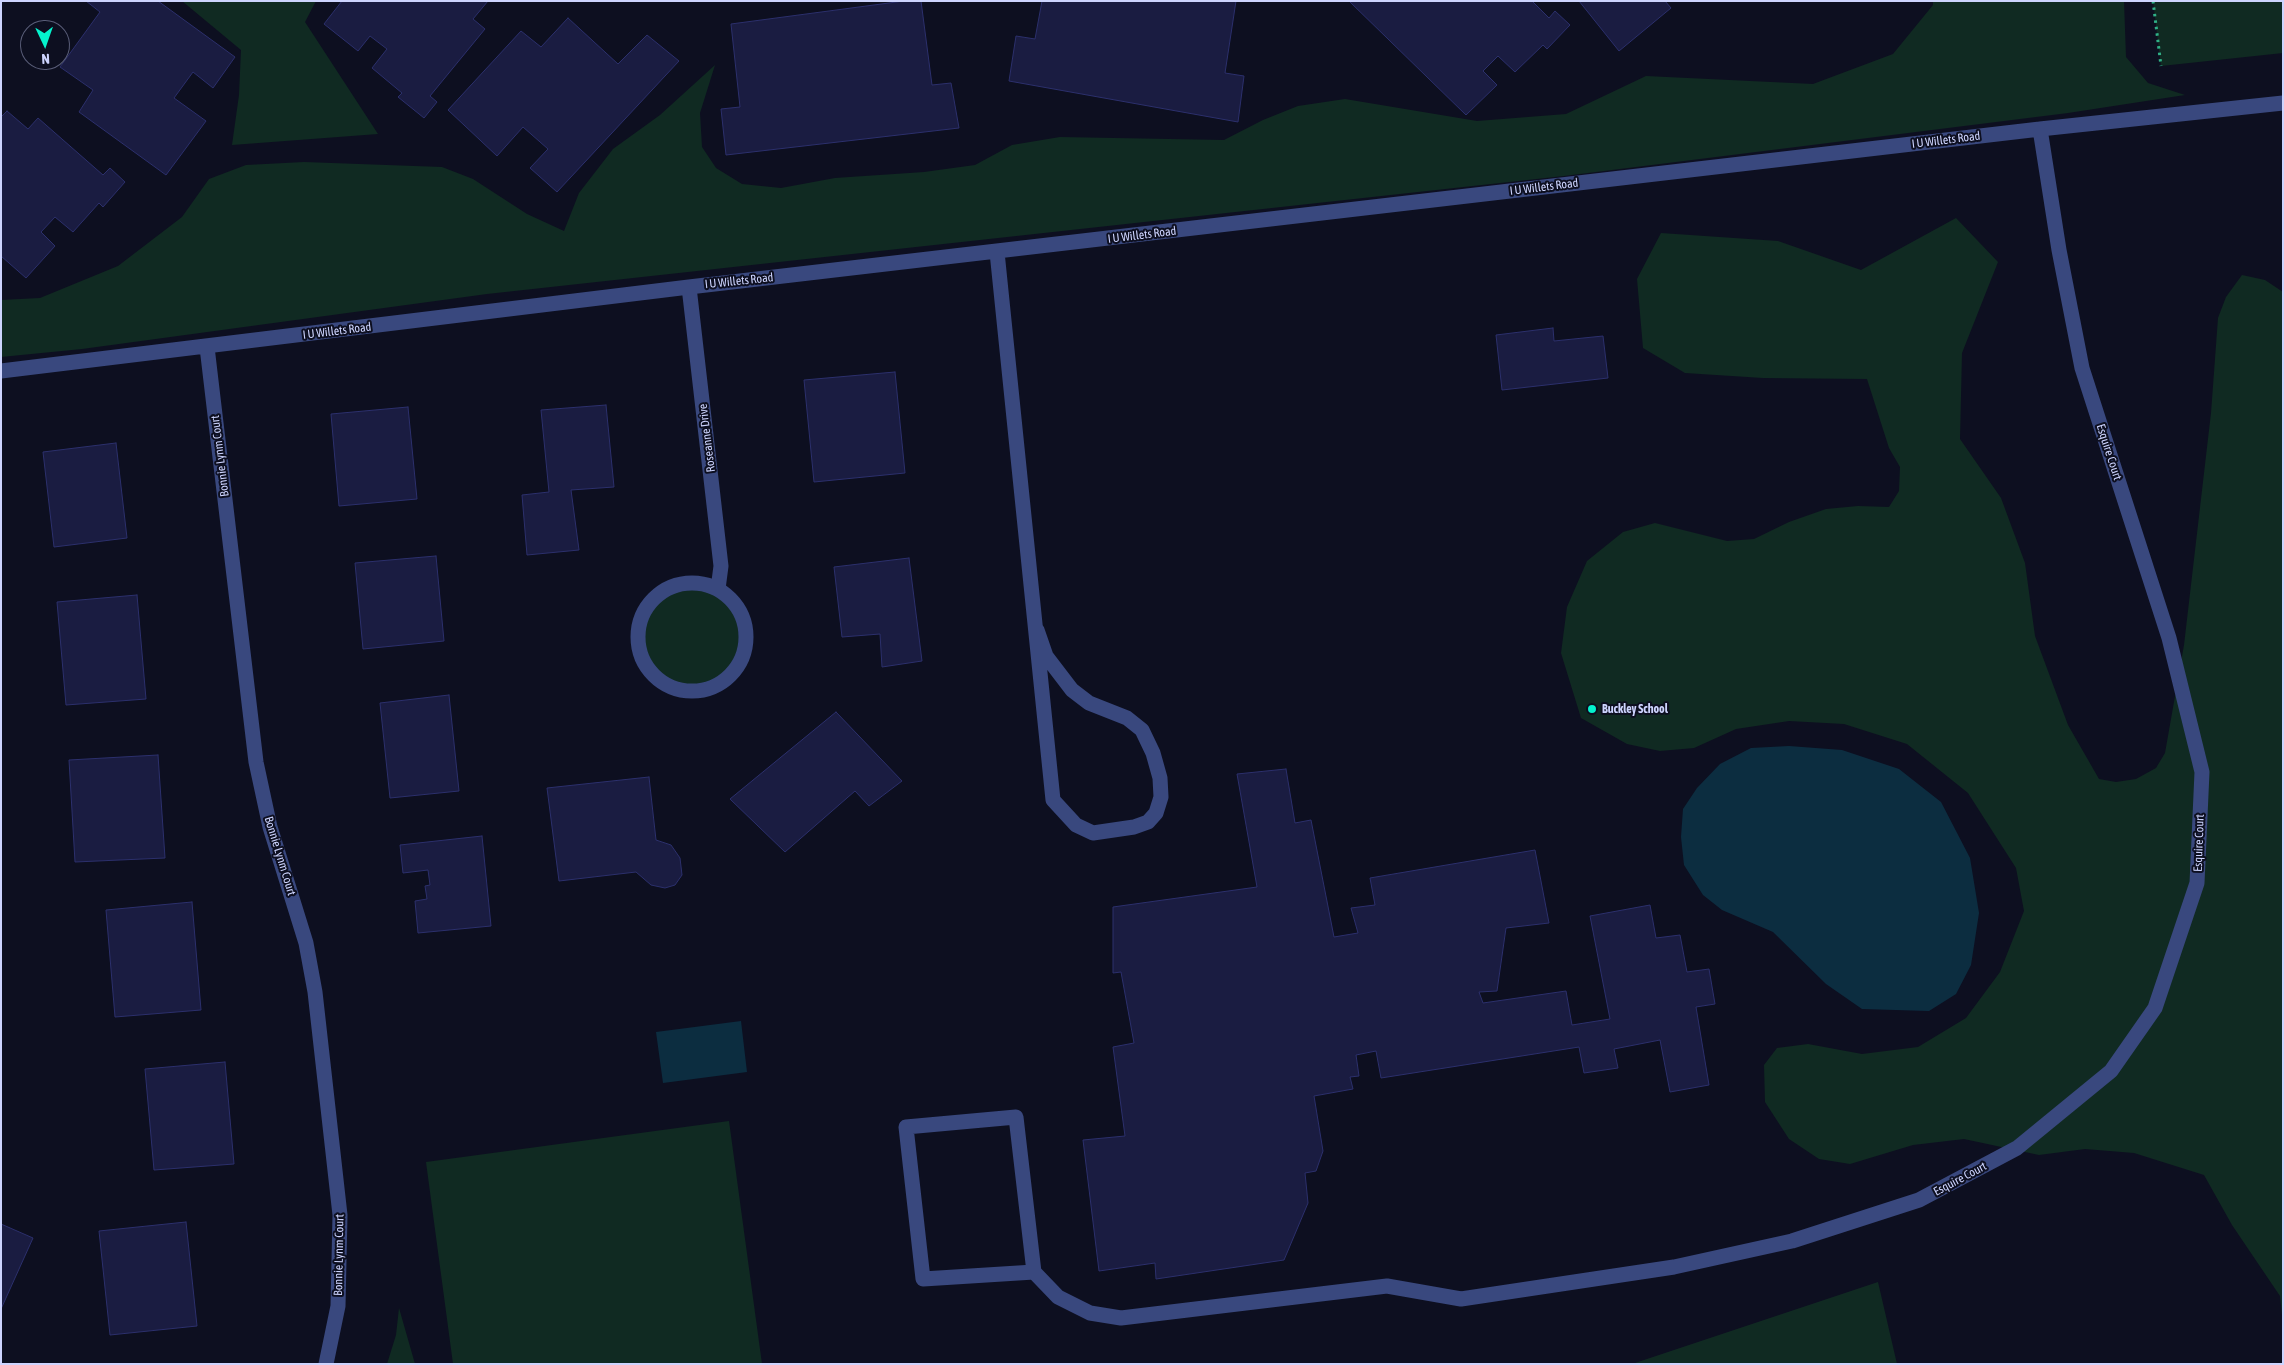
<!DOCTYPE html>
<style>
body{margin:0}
#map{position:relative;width:2284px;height:1365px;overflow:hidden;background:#0d0f20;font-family:"Asap Condensed",sans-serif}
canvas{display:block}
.frame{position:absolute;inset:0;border:2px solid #cdd4fe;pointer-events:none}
.north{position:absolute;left:20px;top:20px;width:50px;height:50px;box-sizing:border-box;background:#0d0f20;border:1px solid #5a5e79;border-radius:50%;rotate:177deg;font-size:14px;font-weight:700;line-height:20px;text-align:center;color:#cdd4fe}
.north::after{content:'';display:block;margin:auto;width:18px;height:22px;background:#04f3cd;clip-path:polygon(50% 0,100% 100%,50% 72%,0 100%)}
</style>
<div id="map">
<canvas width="2284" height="1365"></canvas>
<div class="frame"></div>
<div class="north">N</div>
</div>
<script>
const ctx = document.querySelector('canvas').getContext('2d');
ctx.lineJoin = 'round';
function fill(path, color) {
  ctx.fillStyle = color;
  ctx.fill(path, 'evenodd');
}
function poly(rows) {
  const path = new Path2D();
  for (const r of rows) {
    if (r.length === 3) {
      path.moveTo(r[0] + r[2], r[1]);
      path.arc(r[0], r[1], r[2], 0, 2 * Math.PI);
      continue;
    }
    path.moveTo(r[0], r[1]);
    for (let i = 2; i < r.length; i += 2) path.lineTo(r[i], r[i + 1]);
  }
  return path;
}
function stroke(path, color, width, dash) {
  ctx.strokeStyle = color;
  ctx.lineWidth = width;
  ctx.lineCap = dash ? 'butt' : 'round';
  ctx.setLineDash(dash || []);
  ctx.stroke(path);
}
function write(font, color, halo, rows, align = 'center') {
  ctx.font = font + ' "Asap Condensed",sans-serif';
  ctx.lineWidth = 4;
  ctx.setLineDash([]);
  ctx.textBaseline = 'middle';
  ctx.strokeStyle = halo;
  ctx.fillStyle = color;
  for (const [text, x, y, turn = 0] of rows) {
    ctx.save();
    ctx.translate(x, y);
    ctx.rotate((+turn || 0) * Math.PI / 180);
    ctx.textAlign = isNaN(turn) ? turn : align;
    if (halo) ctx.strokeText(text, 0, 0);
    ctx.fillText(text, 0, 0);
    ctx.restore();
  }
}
fill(poly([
 [182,1,316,1,305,22,378,134,232,145,239,95,241,50],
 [1933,1,2124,1,2126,57,2148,83,2185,95,2068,113,1564,176,487,294,82,349,1,357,1,300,40,298,118,266,182,217,209,179,246,165,304,162,442,167,473,179,527,214,564,231,579,193,613,149,660,115,715,65,700,113,702,147,716,168,742,184,781,188,835,178,924,172,975,165,1012,145,1060,137,1224,140,1263,120,1298,106,1345,99,1477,121,1566,114,1646,76,1813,84,1893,54,1933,5],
 [2153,1,2283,1,2283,53,2161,66],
 [1956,218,1998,262,1962,353,1960,439,2001,498,2025,563,2035,636,2068,725,2099,779,2116,782,2136,779,2156,768,2165,753,2184,645,2211,413,2218,318,2226,297,2242,275,2265,280,2283,292,2283,1325,2280,1296,2232,1225,2204,1175,2134,1153,2085,1149,2039,1155,1964,1139,1913,1145,1850,1164,1819,1159,1789,1139,1765,1102,1764,1065,1777,1048,1808,1044,1862,1054,1918,1047,1966,1018,2000,972,2024,911,2016,868,1968,793,1907,744,1844,724,1789,721,1736,729,1694,748,1660,751,1627,744,1581,718,1561,653,1567,607,1587,561,1623,532,1655,523,1727,541,1754,539,1789,522,1826,509,1858,506,1889,507,1899,491,1900,467,1889,448,1867,379,1763,378,1685,373,1643,348,1637,279,1661,233,1778,241,1861,270],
 [692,637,54],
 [729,1121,762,1364,453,1364,426,1162],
 [1878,1282,1897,1364,1632,1364],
 [399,1308,415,1364,387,1364,396,1335]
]), '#102a22');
fill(poly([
 [1789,746,1842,750,1899,769,1941,802,1970,858,1979,913,1971,965,1956,994,1929,1011,1862,1009,1826,984,1773,932,1722,910,1703,895,1684,865,1681,837,1683,809,1697,788,1720,764,1751,748],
 [741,1021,747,1072,663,1083,656,1032]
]), '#0c2d40');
const building = poly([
 [86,1,158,1,235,57,213,88,193,72,174,98,206,121,166,175,79,112,93,90,60,67,100,12,86,1],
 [342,1,488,1,473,19,485,29,430,96,437,102,424,118,398,97,402,93,372,68,387,49,370,36,358,51,324,24,342,1],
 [904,1,921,1,932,85,951,83,959,128,726,155,721,109,740,107,731,24,904,1],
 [1042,1,1236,1,1225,73,1244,76,1238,122,1009,81,1016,36,1035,39,1042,1],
 [1349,1,1532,1,1549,18,1555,11,1570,25,1547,49,1543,45,1515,72,1498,56,1483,71,1497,85,1466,115,1349,1],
 [1579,1,1665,1,1671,8,1619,51,1579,1],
 [568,18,618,64,647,35,679,61,557,192,530,168,548,149,523,127,497,156,448,110,521,31,541,47,568,18],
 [7,111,28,129,38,118,103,175,110,168,125,182,103,207,99,203,73,232,55,217,41,232,55,246,26,278,1,256,1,117,7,111],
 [1553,328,1554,341,1603,336,1608,378,1502,390,1496,335,1553,328],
 [895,372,905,473,814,482,804,380,895,372],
 [606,405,614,487,571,490,579,550,527,555,522,495,549,492,541,410,606,405],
 [408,407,417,499,339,506,331,414,408,407],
 [116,443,127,538,54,547,43,452,116,443],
 [436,556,444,641,363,649,355,563,436,556],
 [909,558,922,661,882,667,880,634,842,637,834,567,909,558],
 [137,595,146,699,66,705,57,602,137,595],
 [449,695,459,791,390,798,380,703,449,695],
 [836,712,902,781,869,806,855,791,785,852,730,799,836,712],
 [158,755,165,858,75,862,69,760,158,755],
 [1286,769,1295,823,1311,820,1334,937,1358,933,1351,908,1375,905,1370,878,1535,850,1549,923,1506,928,1497,991,1479,992,1483,1003,1566,991,1572,1025,1610,1019,1590,916,1650,905,1656,938,1680,935,1687,972,1709,969,1715,1004,1696,1007,1709,1085,1670,1092,1660,1040,1614,1049,1618,1068,1584,1073,1579,1047,1381,1078,1376,1051,1356,1055,1359,1076,1350,1077,1353,1089,1314,1096,1323,1151,1316,1171,1305,1173,1308,1203,1284,1260,1156,1279,1155,1263,1099,1271,1083,1140,1125,1136,1113,1047,1134,1043,1121,972,1113,973,1113,907,1257,887,1237,774,1286,769],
 [649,777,656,840,671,845,680,858,682,875,675,885,665,888,651,885,636,872,559,881,547,788,649,777],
 [482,836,491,926,418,933,415,901,427,899,425,886,430,885,428,870,403,873,400,845,482,836],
 [192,902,201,1010,115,1017,106,910,192,902],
 [225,1062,234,1164,154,1170,145,1069,225,1062],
 [186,1222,197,1326,110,1335,99,1231,186,1222],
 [1,1224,33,1238,1,1309,1,1224]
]);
fill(building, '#1a1c41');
stroke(building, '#2c306c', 1);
stroke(poly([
 [2153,1,2161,66]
]), '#30b087', 3, [2.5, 4]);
stroke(poly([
 [997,252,1053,800,1076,825,1093,833,1134,827,1148,822,1156,813,1161,797,1160,778,1153,753,1142,730,1127,718,1089,703,1072,690,1046,656,1037,630],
 [689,287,721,566,718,589],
 [207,347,256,762,270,827,306,943,315,992,340,1215,338,1306,326,1364],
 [1,371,689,287,2040,129,2283,103],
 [692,637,54],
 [1034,1272,923,1279,906,1127,1016,1117,1034,1272,1058,1297,1090,1313,1121,1318,1387,1286,1461,1299,1674,1267,1792,1241,1919,1200,2017,1148,2111,1071,2155,1008,2197,883,2202,772,2169,638,2082,368,2059,250,2040,129]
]), '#39487e', 15);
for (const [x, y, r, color] of [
 [1592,709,5,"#04f3cd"]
]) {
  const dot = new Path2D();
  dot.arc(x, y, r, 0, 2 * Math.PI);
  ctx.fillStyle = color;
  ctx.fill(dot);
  stroke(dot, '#0d0f20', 2);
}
write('12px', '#cdd4fe', '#0d0f20', [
 ["I U Willets Road",1946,140,-7],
 ["I U Willets Road",1544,187,-7],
 ["I U Willets Road",1142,235,-7],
 ["I U Willets Road",739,281,-6],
 ["I U Willets Road",337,331,-7],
 ["Roseanne Drive",707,438,-97],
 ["Esquire Court",2109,452,72],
 ["Bonnie Lynm Court",220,456,-97],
 ["Esquire Court",2199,843,-88],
 ["Bonnie Lynm Court",280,856,73],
 ["Esquire Court",1960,1179,-28],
 ["Bonnie Lynm Court",339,1255,-89]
]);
write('bold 12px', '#cdd4fe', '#0d0f20', [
 ["Buckley School",1602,709]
], 'left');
</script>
